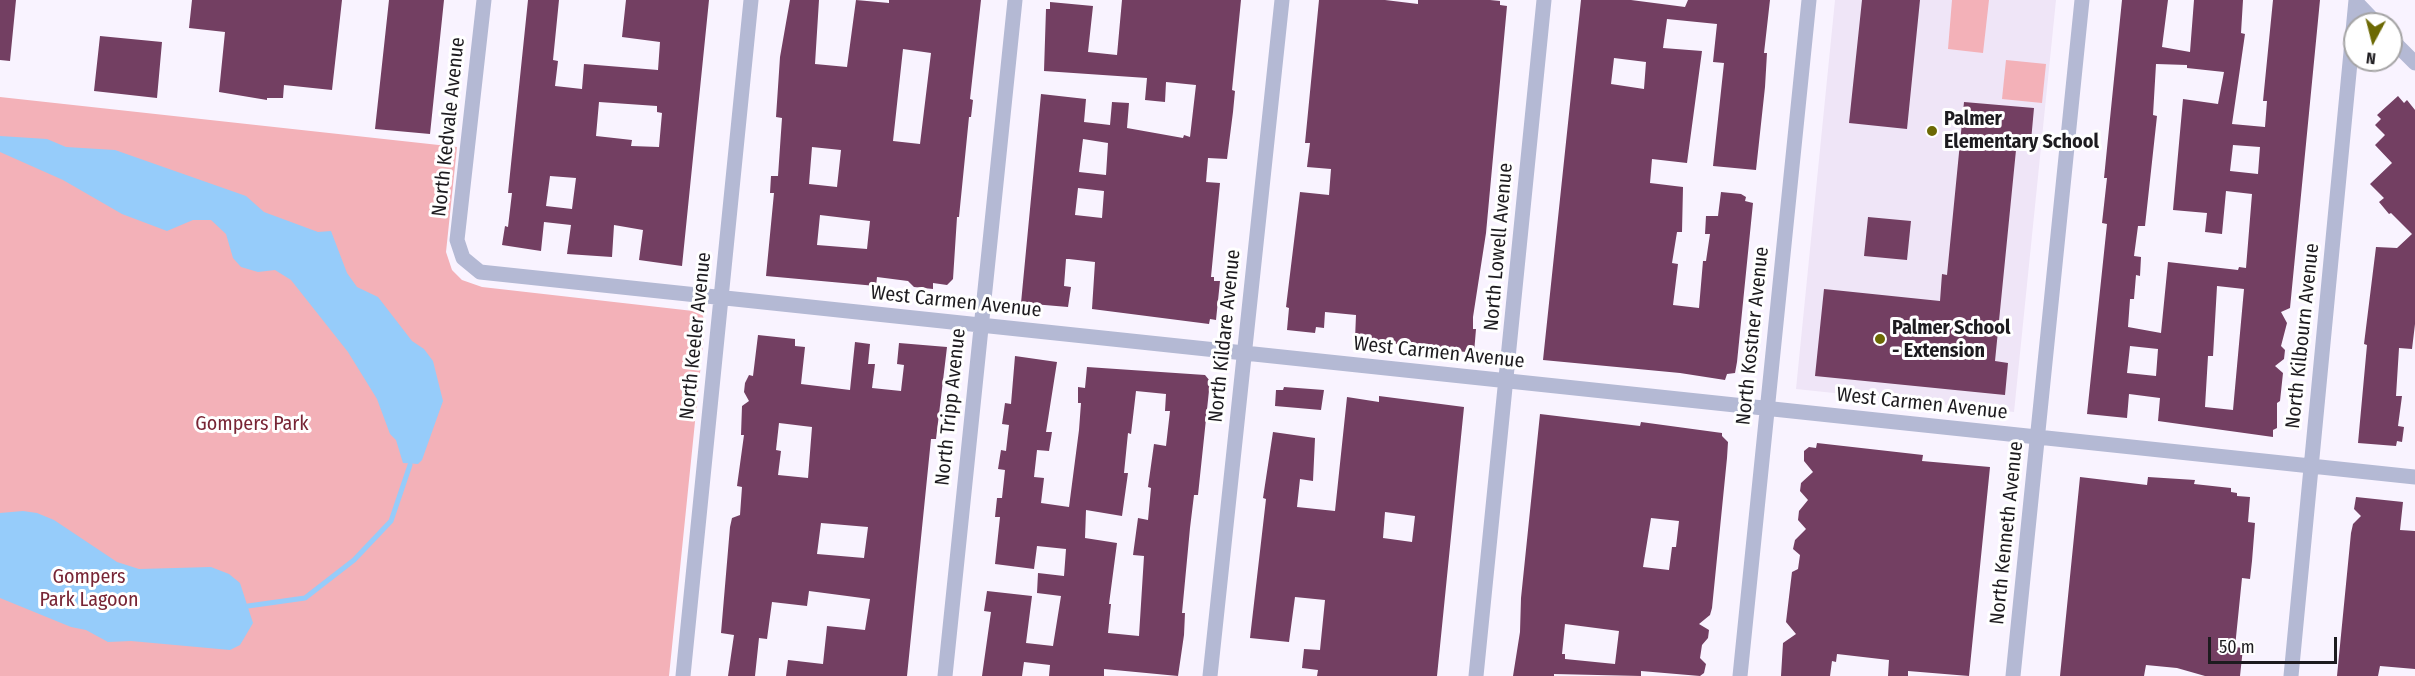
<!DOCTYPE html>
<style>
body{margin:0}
#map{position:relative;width:2415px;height:676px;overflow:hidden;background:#f9f3ff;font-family:"Fira Sans Condensed",sans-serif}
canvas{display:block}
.north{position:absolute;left:2343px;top:12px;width:60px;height:60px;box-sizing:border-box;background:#fff;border:2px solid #a5a4a5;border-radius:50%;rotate:187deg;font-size:16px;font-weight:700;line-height:24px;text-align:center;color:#1d1b1f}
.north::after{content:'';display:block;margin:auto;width:21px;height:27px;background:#6c6904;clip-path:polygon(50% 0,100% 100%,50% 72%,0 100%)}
.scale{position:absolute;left:2208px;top:637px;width:129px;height:27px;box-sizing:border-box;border:3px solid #1d1b1f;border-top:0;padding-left:8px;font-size:18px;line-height:21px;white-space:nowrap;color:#1d1b1f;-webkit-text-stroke:4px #fff;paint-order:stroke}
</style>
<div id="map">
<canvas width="2415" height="676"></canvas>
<div class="north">N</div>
<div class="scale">50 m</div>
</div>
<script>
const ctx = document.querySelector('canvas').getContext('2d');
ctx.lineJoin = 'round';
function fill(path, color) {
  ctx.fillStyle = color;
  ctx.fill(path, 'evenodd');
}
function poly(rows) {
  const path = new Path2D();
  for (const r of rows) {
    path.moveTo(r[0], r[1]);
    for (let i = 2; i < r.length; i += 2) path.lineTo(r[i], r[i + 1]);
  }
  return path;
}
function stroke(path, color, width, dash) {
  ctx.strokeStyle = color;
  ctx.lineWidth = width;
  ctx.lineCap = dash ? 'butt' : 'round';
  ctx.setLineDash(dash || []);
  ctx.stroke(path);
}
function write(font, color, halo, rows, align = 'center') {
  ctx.font = font + ' "Fira Sans Condensed",sans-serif';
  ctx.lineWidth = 6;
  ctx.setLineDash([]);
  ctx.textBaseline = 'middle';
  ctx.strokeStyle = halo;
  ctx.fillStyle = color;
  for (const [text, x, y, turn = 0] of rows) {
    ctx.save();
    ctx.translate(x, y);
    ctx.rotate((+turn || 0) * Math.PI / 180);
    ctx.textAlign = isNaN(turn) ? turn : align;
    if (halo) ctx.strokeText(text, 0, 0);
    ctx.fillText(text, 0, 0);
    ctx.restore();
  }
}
fill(poly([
 [1835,0,2056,0,2014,412,1796,389]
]), '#efe5f7');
fill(poly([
 [1952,0,1989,0,1983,53,1948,49],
 [2006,60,2046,64,2042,103,2002,99],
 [0,97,457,147,446,252,452,270,462,280,482,287,702,312,705,324,669,676,0,676]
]), '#f3b1b8');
fill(poly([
 [0,136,47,139,66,147,115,150,246,196,264,212,318,232,331,231,347,273,357,287,378,297,412,341,424,349,433,361,443,401,422,460,418,464,403,463,396,440,390,434,377,399,348,352,291,280,275,270,258,272,241,267,233,258,226,234,211,220,193,220,167,231,122,214,63,180,0,152],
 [23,511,37,513,54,520,117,562,139,569,211,567,229,574,240,583,253,623,240,645,230,650,131,641,108,642,86,630,71,627,0,598,0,513]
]), '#96ccfa');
stroke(poly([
 [248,606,305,598,354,560,391,521,410,465]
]), '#96ccfa', 5);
fill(poly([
 [0,0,16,0,10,61,0,60],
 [192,0,342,0,332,90,284,85,283,98,267,98,267,100,219,92,225,32,189,28],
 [389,0,444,0,430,134,375,129],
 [528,0,559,0,553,60,558,61,555,86,582,89,584,64,658,70,660,42,622,37,626,0,709,0,682,266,639,260,643,230,614,225,612,257,567,254,571,225,544,222,541,251,502,245,505,226,508,227,512,193,508,193],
 [599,102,657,106,657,112,662,113,659,147,631,146,632,140,596,136],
 [550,176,576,178,572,209,546,206],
 [790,0,819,0,815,64,847,67,856,0,889,3,889,0,981,0,970,99,973,100,971,117,969,117,959,217,957,217,953,279,947,285,933,283,933,289,914,287,908,281,877,277,876,286,766,276,774,193,770,193,771,176,778,176,782,118,776,117,780,57],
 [903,49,931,53,920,144,893,141],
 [812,147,841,150,837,187,809,184],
 [820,215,870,221,867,249,817,245],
 [1122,0,1241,0,1232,90,1235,91,1233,112,1227,159,1208,158,1206,182,1220,183,1211,277,1214,277,1214,281,1220,281,1216,320,1210,319,1209,324,1092,309,1095,262,1069,259,1066,259,1064,286,1071,287,1068,307,1021,303,1041,94,1086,99,1084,122,1110,125,1112,102,1129,103,1127,128,1183,138,1184,135,1190,137,1196,85,1166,82,1165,102,1145,100,1147,78,1044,71,1046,9,1050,9,1050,2,1093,6,1088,52,1117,55],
 [1083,139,1108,143,1106,175,1079,172],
 [1078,188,1104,191,1102,218,1075,215],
 [1319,0,1385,0,1418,4,1418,0,1490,0,1500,1,1500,5,1507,6,1486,233,1473,317,1473,329,1476,329,1474,353,1355,339,1356,315,1325,312,1324,328,1316,327,1315,333,1287,330,1289,308,1286,307,1300,192,1329,195,1331,169,1307,167,1310,143,1305,143],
 [1581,0,1631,0,1685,7,1688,0,1770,0,1764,53,1767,53,1765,87,1756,170,1713,166,1724,63,1713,62,1717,24,1667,19,1663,48,1702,51,1687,163,1652,159,1650,183,1683,187,1682,232,1677,232,1672,263,1678,264,1673,305,1699,308,1703,261,1706,261,1710,234,1705,234,1706,216,1718,216,1721,192,1741,194,1746,197,1745,201,1753,203,1737,362,1735,373,1727,374,1725,380,1680,373,1543,360],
 [1614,58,1646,62,1644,89,1611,84],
 [1862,0,1920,0,1907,129,1849,123],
 [2122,0,2168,0,2162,47,2190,52,2194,0,2243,0,2241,33,2245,34,2232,124,2265,127,2267,101,2263,101,2273,0,2320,0,2290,308,2281,312,2287,323,2281,346,2285,350,2284,359,2275,366,2283,373,2280,401,2277,403,2277,428,2273,430,2273,437,2158,421,2160,398,2129,394,2127,418,2087,414,2107,224,2102,223,2107,178,2104,178],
 [2156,64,2187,65,2187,68,2224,72,2218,104,2183,99,2173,210,2207,213,2205,232,2222,234,2226,191,2252,194,2246,268,2239,267,2238,270,2168,262,2161,333,2128,327,2130,299,2134,299,2136,275,2140,276,2141,257,2134,256,2138,226,2145,226,2157,116,2153,115],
 [2233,145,2260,147,2258,174,2230,171],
 [2217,286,2244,289,2233,410,2205,407,2208,356,2213,356],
 [2130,346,2158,349,2156,376,2127,373],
 [100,36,162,42,157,98,94,91],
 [2398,96,2404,103,2407,100,2415,110,2415,324,2412,349,2399,348,2396,396,2402,396,2398,426,2404,427,2402,442,2397,441,2396,446,2358,443,2367,345,2364,344,2376,247,2397,248,2412,234,2391,213,2389,214,2379,202,2384,198,2370,184,2392,163,2375,145,2385,135,2375,125,2381,119,2377,115],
 [1964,102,2034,108,2031,141,2017,140,1995,361,2008,363,2005,395,1815,376,1824,289,1940,301,1942,274,1947,275],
 [1868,217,1911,221,1907,260,1864,256],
 [758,335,795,339,795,346,805,347,801,384,850,390,855,342,870,344,868,364,875,364,872,388,901,391,904,365,897,364,899,343,947,347,936,439,931,439,907,676,786,676,788,660,823,664,827,626,865,630,870,599,809,591,807,606,772,602,767,639,759,638,755,676,728,676,734,635,721,633,730,527,732,518,740,515,742,487,737,486,744,435,741,435,742,406,749,401,744,392,745,383,749,375,753,376],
 [779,423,812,427,808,478,778,475,781,451,776,450],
 [821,523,868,527,864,558,817,554],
 [1015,356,1057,362,1046,432,1052,432,1049,451,1037,450,1034,477,1044,478,1041,503,1069,507,1079,430,1081,403,1078,403,1078,387,1085,388,1087,367,1205,375,1210,381,1198,495,1194,495,1190,528,1182,613,1185,613,1184,635,1178,676,1104,669,1104,676,1049,676,1050,665,1024,662,1022,676,982,676,991,612,984,611,987,591,1032,596,1026,643,1053,646,1061,596,1037,593,1038,573,1064,576,1066,549,1037,546,1034,569,995,564,1000,517,995,517,997,498,1002,498,1005,470,998,469,1001,450,1006,451,1009,425,1002,424,1005,403,1011,404],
 [1136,391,1166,394,1165,411,1170,411,1166,446,1154,444,1148,487,1151,488,1148,520,1138,518,1133,555,1144,556,1139,636,1108,633,1111,604,1109,604,1117,543,1085,538,1086,510,1122,516,1128,473,1124,473,1128,433,1131,434],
 [1284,387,1324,390,1321,410,1275,406,1276,390,1283,390],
 [1379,396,1464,407,1437,676,1317,676,1318,670,1302,668,1304,649,1320,650,1325,600,1295,597,1289,642,1250,638,1266,499,1263,498,1273,432,1315,438,1313,481,1300,479,1297,507,1335,511,1347,397,1379,402],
 [1385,512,1415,516,1412,542,1383,538],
 [1540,414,1640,426,1641,422,1722,433,1722,436,1728,442,1727,458,1712,608,1710,615,1699,624,1709,630,1708,638,1702,645,1700,658,1706,664,1704,673,1700,676,1641,671,1641,676,1554,674,1554,676,1513,676,1520,632,1521,598],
 [1651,518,1679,521,1676,547,1672,547,1669,570,1643,567],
 [1565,624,1619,631,1615,664,1565,659,1565,654,1562,654],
 [1817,443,1923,455,1922,461,1990,467,1969,676,1908,671,1908,676,1888,676,1889,660,1837,654,1836,662,1832,661,1830,676,1781,676,1783,643,1796,634,1786,622,1792,572,1798,569,1800,555,1793,549,1795,540,1806,529,1798,520,1799,511,1808,500,1800,491,1801,483,1813,472,1804,461,1804,451,1809,447,1816,448],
 [2080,477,2147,485,2148,477,2195,480,2194,484,2231,488,2231,492,2237,493,2237,496,2250,497,2248,522,2255,523,2252,561,2250,579,2242,578,2235,647,2243,648,2240,676,2205,676,2177,668,2146,665,2144,676,2060,676],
 [2356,497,2403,502,2400,530,2415,531,2415,669,2380,666,2378,676,2337,676,2351,533,2353,524,2361,516,2354,509]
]), '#733f62');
stroke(poly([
 [484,0,457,240,463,258,480,272,2415,477],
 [2356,2,2377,24],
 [2391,39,2415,63],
 [683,676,751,0],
 [945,676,1015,0],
 [1210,676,1282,0],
 [1476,676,1544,0],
 [1740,676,1809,0],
 [2013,676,2082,0],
 [2291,676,2356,0]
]), '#b4b9d4', 15);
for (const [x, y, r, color] of [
 [1932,131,6,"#6c6904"],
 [1880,339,6,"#6c6904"]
]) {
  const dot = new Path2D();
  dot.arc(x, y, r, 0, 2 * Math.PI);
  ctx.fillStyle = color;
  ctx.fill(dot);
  stroke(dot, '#fff', 2);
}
write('bold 20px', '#1d1b1f', '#fff', [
 ["Palmer",1944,119],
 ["Elementary School",1944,142],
 ["Palmer School",1892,328],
 ["- Extension",1892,351]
], 'left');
write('20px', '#1d1b1f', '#fff', [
 ["North Kedvale Avenue",449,127,-84],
 ["North Lowell Avenue",1499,247,-85],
 ["West Carmen Avenue",956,302,6],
 ["North Keeler Avenue",696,336,-84],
 ["North Kildare Avenue",1225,336,-84],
 ["North Kostner Avenue",1753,336,-84],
 ["North Kilbourn Avenue",2303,336,-84],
 ["West Carmen Avenue",1439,353,6],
 ["West Carmen Avenue",1922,404,6],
 ["North Tripp Avenue",951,407,-84],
 ["North Kenneth Avenue",2007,533,-84]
]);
write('20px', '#782535', '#fff', [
 ["Gompers Park",252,424],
 ["Gompers",89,577],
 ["Park Lagoon",89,600]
]);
</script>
